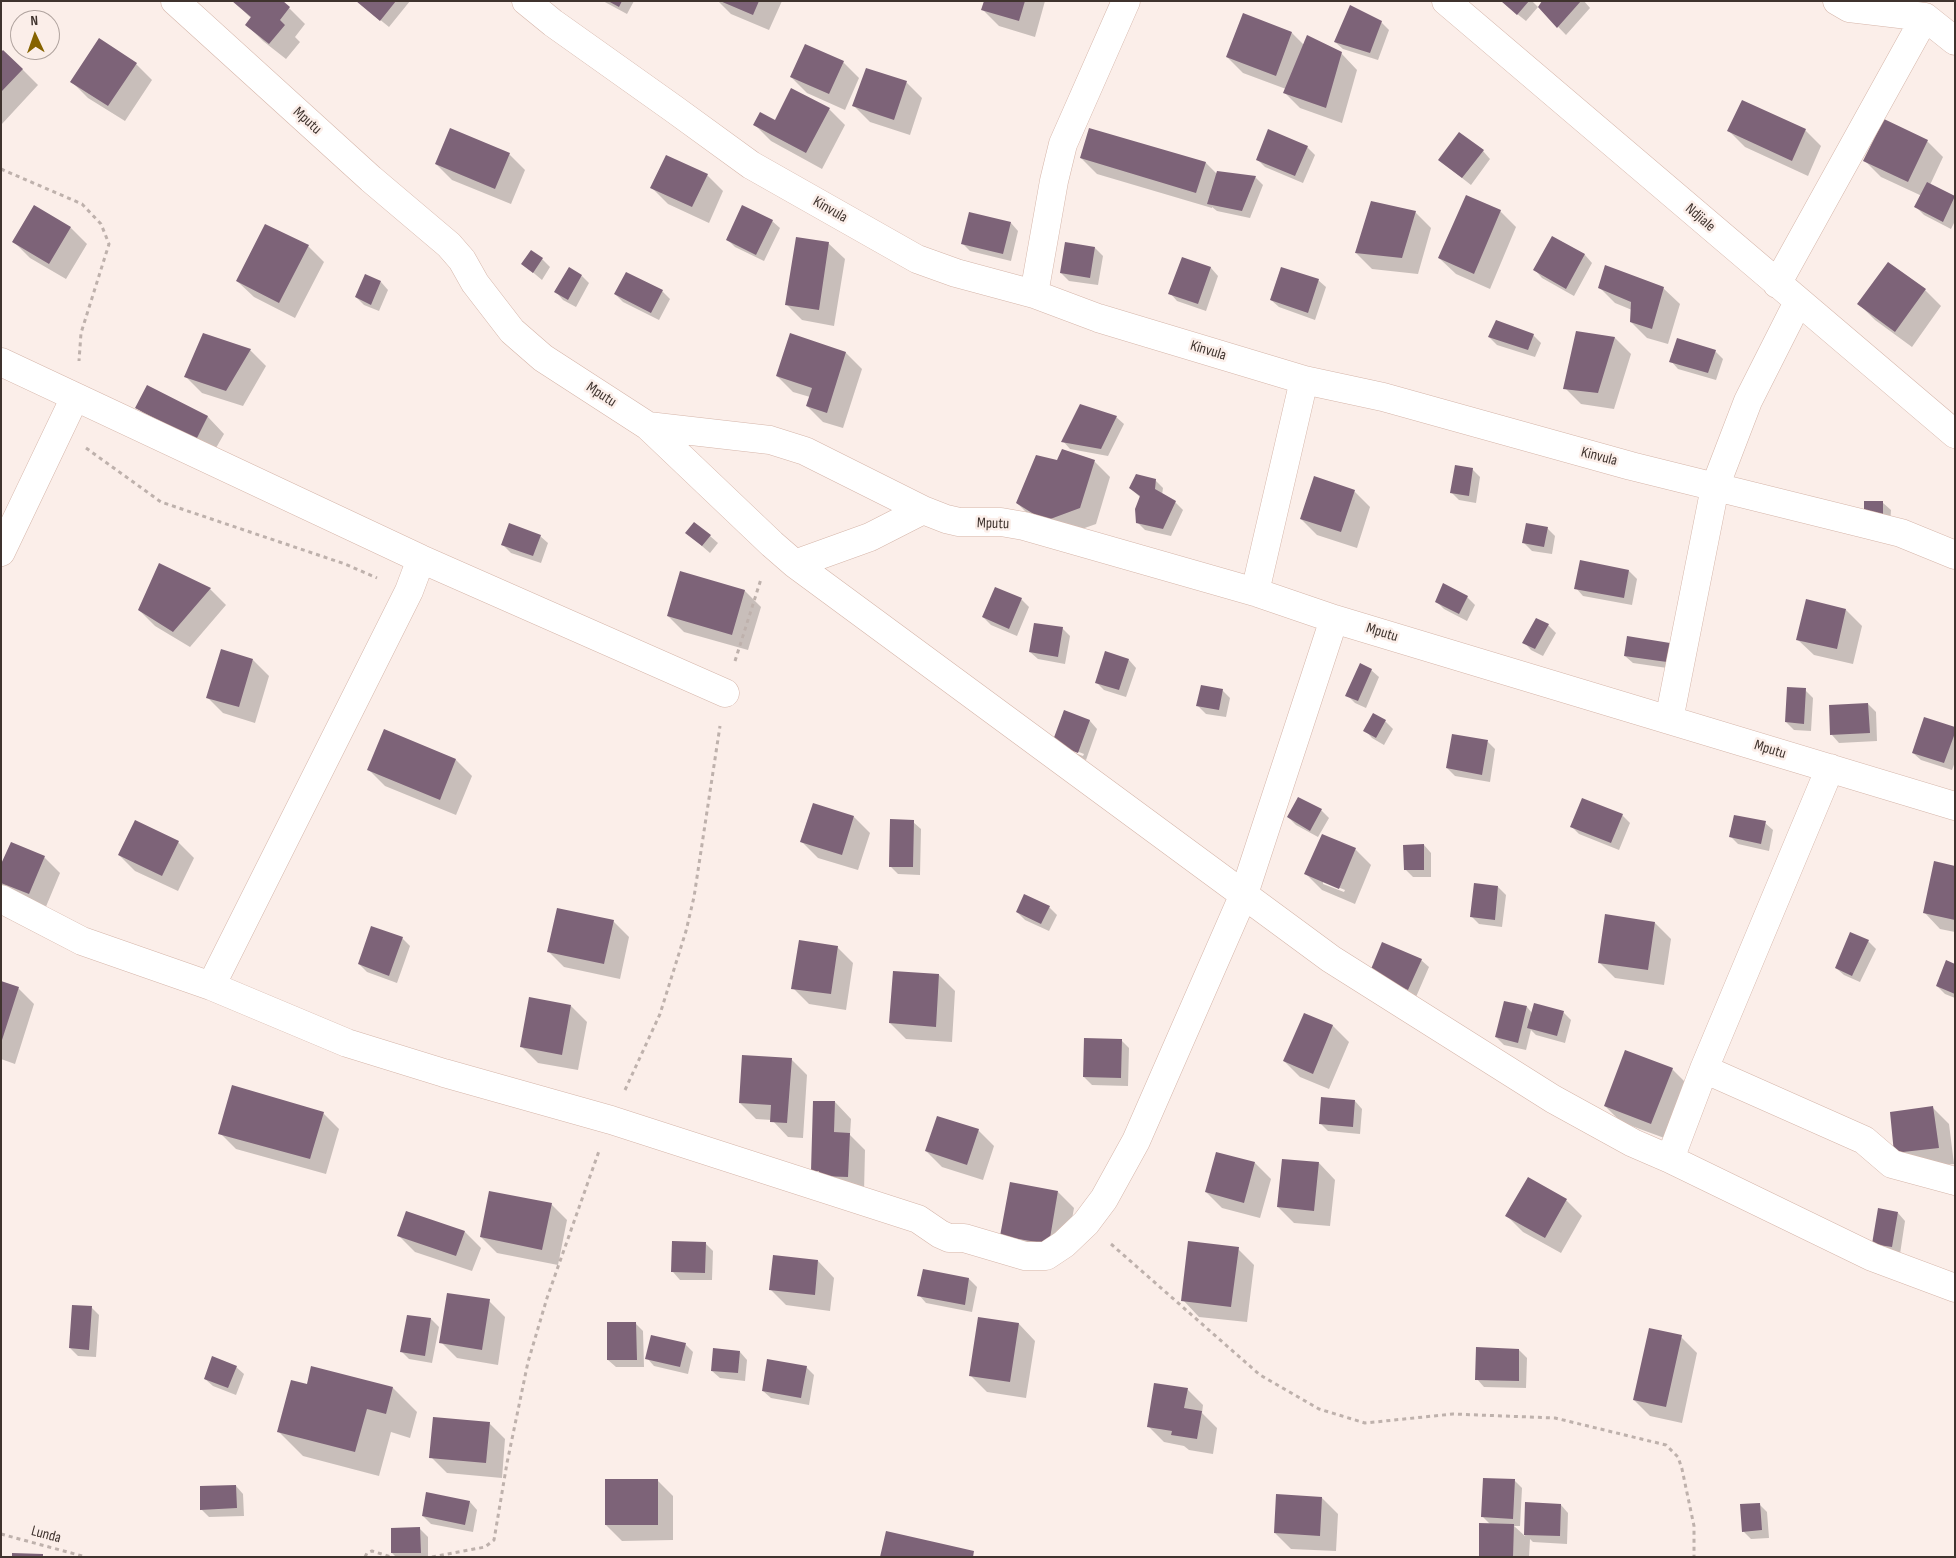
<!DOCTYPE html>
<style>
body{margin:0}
#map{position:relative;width:1956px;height:1558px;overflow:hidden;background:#fbeee9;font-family:"Sofia Sans Condensed",sans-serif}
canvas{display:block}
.frame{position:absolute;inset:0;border:2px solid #3f332e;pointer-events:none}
.north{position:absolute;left:10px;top:10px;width:50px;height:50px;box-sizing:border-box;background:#fbeee9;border:1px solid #b0a39e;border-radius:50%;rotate:357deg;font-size:14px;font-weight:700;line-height:20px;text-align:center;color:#3f332e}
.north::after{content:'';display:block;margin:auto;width:18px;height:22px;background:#866300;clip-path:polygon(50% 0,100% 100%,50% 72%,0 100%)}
</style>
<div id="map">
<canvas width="1956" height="1558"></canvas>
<div class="frame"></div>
<div class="north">N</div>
</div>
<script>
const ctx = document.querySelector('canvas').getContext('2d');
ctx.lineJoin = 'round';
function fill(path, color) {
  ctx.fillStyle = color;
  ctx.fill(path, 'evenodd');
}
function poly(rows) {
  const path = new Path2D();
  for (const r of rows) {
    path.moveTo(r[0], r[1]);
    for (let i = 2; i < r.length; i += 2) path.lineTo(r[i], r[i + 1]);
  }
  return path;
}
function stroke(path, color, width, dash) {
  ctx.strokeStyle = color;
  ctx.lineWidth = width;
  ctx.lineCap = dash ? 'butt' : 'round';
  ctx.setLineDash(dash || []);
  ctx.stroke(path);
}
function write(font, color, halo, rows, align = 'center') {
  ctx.font = font + ' "Sofia Sans Condensed",sans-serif';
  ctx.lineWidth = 5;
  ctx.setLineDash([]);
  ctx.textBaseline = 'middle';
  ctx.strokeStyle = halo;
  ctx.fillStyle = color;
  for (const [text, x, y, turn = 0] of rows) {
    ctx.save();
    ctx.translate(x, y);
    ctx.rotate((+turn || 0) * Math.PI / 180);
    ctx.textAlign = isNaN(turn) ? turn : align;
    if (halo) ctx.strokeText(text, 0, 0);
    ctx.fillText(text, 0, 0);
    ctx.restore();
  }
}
fill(poly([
 [233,1,289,8,305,24,295,37,300,42,286,59,263,41,247,25,252,19],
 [357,1,410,1,389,27],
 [603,1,634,1,627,14],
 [718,1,782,1,769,30,731,14],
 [985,1,1045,1,1035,37,999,26,983,10],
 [1501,1,1532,1,1538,7,1526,21],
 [1544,1,1584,1,1590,8,1566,35,1539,7],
 [1381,22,1389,30,1378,60,1343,49,1335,42],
 [1292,33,1304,45,1341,53,1357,70,1342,123,1300,108,1284,92,1286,89,1243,73,1227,57],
 [1,54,22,69,38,85,1,125],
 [843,62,859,78,845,110,807,93,791,77],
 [136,64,152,80,125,121,88,98,72,82],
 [906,82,922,98,910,135,870,122,854,106],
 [829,109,845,125,822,169,771,141,755,125],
 [1805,130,1821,146,1808,176,1745,147,1729,131],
 [1927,141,1943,157,1930,185,1955,198,1955,221,1951,229,1924,215,1916,207,1922,196,1881,177,1865,161],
 [1307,147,1315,155,1303,183,1265,167,1257,159],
 [1483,151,1490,159,1471,185,1439,160],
 [509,154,525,170,511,204,452,180,436,164],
 [1081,158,1206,163,1218,175,1255,177,1263,185,1250,218,1217,211,1212,207,1212,208,1097,174],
 [707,175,723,191,709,223,668,204,652,188],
 [1500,211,1516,227,1490,289,1456,274,1439,258],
 [1415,212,1431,228,1418,274,1372,269,1356,253],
 [772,221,780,228,764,261,735,247,727,239],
 [1011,223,1018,231,1011,261,970,251,962,243],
 [71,228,87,244,66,279,30,258,14,242],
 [1553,238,1585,255,1592,263,1574,296,1542,278,1535,270],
 [828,243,845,259,834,326,802,320,786,304],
 [1066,243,1095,248,1103,256,1098,285,1069,281,1061,273],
 [308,246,324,262,295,318,254,297,237,281],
 [1183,258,1211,268,1218,276,1206,311,1177,301,1170,293],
 [542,259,550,267,542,280,523,264],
 [1888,264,1925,290,1941,306,1912,347,1875,320,1859,304],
 [582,276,589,283,576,307,563,300,556,292],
 [1318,280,1326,287,1315,320,1279,307,1271,300],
 [381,282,388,290,379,311,364,305,356,297],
 [1599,287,1663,288,1680,304,1668,344,1647,338,1631,322,1632,310,1615,303],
 [662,291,670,299,659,320,623,302,615,294],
 [1577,333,1615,338,1631,354,1614,409,1581,404,1565,388],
 [791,335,846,353,862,369,843,428,823,422,807,406,810,397,793,392,777,376],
 [1533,335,1541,343,1535,357,1497,345,1489,337],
 [250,350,266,366,243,406,202,393,186,377],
 [1715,351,1723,359,1716,380,1678,369,1671,361],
 [148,387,208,417,224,434,212,455,153,423,137,407],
 [1116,417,1124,424,1108,456,1070,449,1063,441],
 [1094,461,1110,477,1096,524,1062,536,1033,519,1017,503,1058,462],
 [1472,469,1480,477,1476,503,1459,500,1452,493],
 [1155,480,1163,488,1162,495,1175,502,1183,510,1171,536,1145,530,1137,522,1141,498,1130,488],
 [1354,491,1370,507,1357,548,1317,535,1301,519],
 [1883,503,1891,510,1890,526,1865,518],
 [1547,528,1555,536,1552,554,1532,551,1524,543],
 [687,533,710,536,718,543,710,553],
 [540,536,548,543,541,563,511,553,503,545],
 [1581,562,1629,571,1637,579,1632,605,1583,596,1576,588],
 [681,573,745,591,761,607,748,650,684,632,668,616],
 [210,589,226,605,190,647,155,626,139,610],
 [1467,597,1475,605,1467,621,1444,609,1436,601],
 [1021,599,1029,607,1017,636,991,625,983,617],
 [1846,610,1862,626,1853,664,1814,655,1797,639],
 [1548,625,1556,633,1543,656,1531,650,1524,642],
 [1062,628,1070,636,1065,664,1038,659,1030,652],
 [1669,644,1677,652,1674,669,1633,663,1625,656],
 [253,660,269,676,255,723,223,713,207,697],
 [1129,660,1136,668,1126,697,1104,690,1096,682],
 [1371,670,1379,677,1366,708,1355,703,1347,695],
 [1222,690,1230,698,1226,717,1206,714,1198,706],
 [1805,690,1813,698,1811,731,1794,730,1786,722],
 [1868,704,1876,712,1877,741,1839,743,1832,735],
 [1065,712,1090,721,1097,729,1086,760,1061,751,1053,743],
 [1061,745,1084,754,1083,756,1061,748],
 [1385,721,1393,729,1384,745,1372,738,1365,730],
 [1955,729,1955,762,1952,770,1921,760,1913,753],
 [1488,742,1495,749,1490,782,1455,776,1447,768],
 [456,760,472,776,456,815,385,786,369,770],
 [1321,810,1329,818,1318,837,1296,825,1288,817],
 [1622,815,1630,823,1619,850,1579,834,1571,826],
 [854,817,870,833,858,870,818,858,802,842],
 [913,822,921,829,920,875,898,874,890,866],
 [1765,823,1773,830,1769,851,1738,844,1730,836],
 [178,842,194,858,178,891,135,871,119,855],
 [1424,845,1431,853,1431,877,1413,877,1405,869],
 [1355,849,1371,865,1355,904,1322,890,1306,874],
 [1323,881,1345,890,1344,892,1323,884],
 [44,857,60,873,45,909,12,896,1,885,1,867],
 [1955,867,1955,932,1940,929,1924,912],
 [1498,887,1506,895,1502,927,1479,924,1471,916],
 [1025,896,1049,907,1057,915,1049,931,1025,920,1017,912],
 [613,921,629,937,620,979,564,967,548,951],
 [1655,923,1671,939,1664,985,1615,978,1599,962],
 [402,938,410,946,397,983,367,972,359,964],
 [1868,941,1876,949,1860,982,1844,975,1836,968],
 [837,947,853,963,846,1010,809,1004,793,988],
 [1421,960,1429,967,1416,997,1378,981],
 [1955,965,1955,998,1945,994,1937,986],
 [939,975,955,991,952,1042,906,1039,890,1023],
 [1,983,18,988,34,1004,15,1064,1,1059],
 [571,1006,587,1022,578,1070,538,1063,522,1047],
 [1527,1007,1532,1013,1563,1012,1571,1020,1565,1043,1536,1035,1531,1030,1526,1050,1504,1045,1496,1037],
 [1304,1015,1333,1026,1349,1042,1329,1089,1300,1077,1284,1061],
 [1121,1040,1129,1048,1128,1086,1092,1085,1084,1077],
 [791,1059,807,1075,803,1138,788,1137,772,1120,756,1119,740,1103],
 [1672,1069,1688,1085,1667,1139,1621,1122,1605,1106],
 [1355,1101,1362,1109,1360,1134,1328,1131,1320,1123],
 [835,1102,851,1119,850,1135,865,1150,864,1192,812,1171],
 [1933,1108,1949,1124,1954,1164,1912,1169,1896,1153],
 [323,1113,339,1129,326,1174,236,1149,220,1133],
 [978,1130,994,1146,983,1180,942,1167,926,1151],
 [1255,1163,1271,1179,1260,1218,1222,1208,1206,1192],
 [1319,1163,1335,1180,1330,1226,1294,1223,1278,1207],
 [1058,1192,1074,1208,1065,1259,1002,1235],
 [1566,1200,1582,1216,1561,1253,1523,1232,1507,1216],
 [551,1204,567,1220,558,1265,497,1253,481,1237],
 [1898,1213,1905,1221,1900,1254,1874,1244],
 [465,1232,481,1248,472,1271,415,1252,399,1236],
 [705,1243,713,1251,712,1280,680,1280,673,1272],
 [1238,1249,1254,1265,1247,1322,1199,1317,1183,1300],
 [818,1261,834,1278,830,1311,786,1305,770,1289],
 [969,1279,977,1287,972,1312,926,1303,919,1295],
 [489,1301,505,1317,498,1365,457,1358,441,1342],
 [91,1307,99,1315,96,1357,78,1356,70,1348],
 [979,1318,1019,1324,1035,1341,1026,1398,987,1392,970,1375],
 [431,1319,439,1327,432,1363,409,1359,401,1351],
 [635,1323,643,1331,644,1367,616,1367,608,1360],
 [1681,1337,1697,1353,1682,1423,1650,1416,1634,1400],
 [685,1344,693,1352,688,1374,654,1366,647,1358],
 [1519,1350,1527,1358,1526,1388,1484,1387,1477,1379],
 [740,1352,747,1360,745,1381,720,1378,712,1371],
 [236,1367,244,1374,236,1395,213,1386,205,1379],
 [312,1367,393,1388,417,1412,410,1438,391,1432,379,1476,303,1456,279,1432,307,1385],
 [806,1367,814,1375,809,1405,771,1398,763,1391],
 [1187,1389,1203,1405,1202,1413,1217,1428,1213,1454,1189,1450,1184,1446,1164,1442,1148,1426],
 [489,1423,505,1439,502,1478,447,1473,431,1457],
 [657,1480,673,1496,673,1540,622,1541,606,1525],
 [1514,1480,1522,1488,1520,1526,1514,1526,1525,1536,1526,1504,1561,1505,1568,1513,1567,1544,1533,1542,1530,1539,1529,1557,1480,1557,1490,1524,1483,1517],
 [236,1486,243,1494,244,1516,209,1517,201,1509],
 [1322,1498,1338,1514,1336,1551,1291,1549,1275,1533],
 [470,1502,477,1510,473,1532,431,1524,423,1516],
 [1759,1504,1767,1512,1769,1538,1751,1539,1743,1531],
 [420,1529,428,1537,428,1557,396,1557,392,1553]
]), '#0003');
fill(poly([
 [232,1,283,1,290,7,280,20,285,25,269,44,245,25,251,17],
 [356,1,396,1,380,21],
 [608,1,622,1,619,7],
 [720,1,759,1,753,15],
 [984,1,1025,1,1019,21,981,10],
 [1501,1,1529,1,1517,15],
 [1542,1,1581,1,1557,28,1538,7],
 [1350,5,1382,21,1370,53,1334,42],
 [1243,13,1292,32,1276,76,1226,57],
 [1307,35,1342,52,1326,108,1283,93],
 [99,38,137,63,108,106,70,82],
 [805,44,844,61,829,94,790,77],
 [3,50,23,69,1,92,1,52],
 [866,68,907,81,894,120,852,106],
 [791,88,830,108,806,153,753,125,760,112,775,120],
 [1742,100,1806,129,1792,161,1727,131],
 [1884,119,1928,140,1908,182,1863,161],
 [450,128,510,153,495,189,435,164],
 [1089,128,1206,162,1196,193,1080,158],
 [1268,129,1308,146,1295,176,1256,160],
 [1459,132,1484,150,1462,178,1438,160],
 [666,155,708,174,692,207,650,188],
 [1217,171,1256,176,1242,211,1207,204],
 [1927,182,1955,196,1943,222,1914,207],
 [1466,195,1501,210,1474,274,1438,258],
 [1371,201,1416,211,1402,258,1355,253],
 [34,205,71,227,49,264,12,242],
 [742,205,773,220,756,255,726,240],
 [969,212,1011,222,1003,254,961,244],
 [265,224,309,245,279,303,236,281],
 [1552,236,1585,254,1566,289,1533,270],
 [796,237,829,242,819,310,785,305],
 [1065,242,1095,247,1090,278,1060,273],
 [531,250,543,258,533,273,521,264],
 [1182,257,1211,267,1198,304,1168,294],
 [1888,262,1926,289,1895,332,1857,304],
 [1605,265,1664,287,1652,329,1630,322,1631,302,1598,288],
 [569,267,582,275,568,300,554,292],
 [1281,267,1319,279,1308,313,1270,300],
 [626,272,663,290,651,313,614,294],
 [365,274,381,281,371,305,355,297],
 [1496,320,1534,334,1528,350,1488,337],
 [1576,331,1615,337,1598,393,1563,389],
 [203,333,251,349,226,391,184,377],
 [790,333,846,352,827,413,806,406,812,388,776,376],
 [1677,338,1716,350,1708,373,1669,362],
 [147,385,208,416,196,440,135,408],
 [1080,404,1117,416,1101,449,1061,442],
 [1062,449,1095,460,1080,508,1045,521,1016,503,1036,455,1057,460],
 [1455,465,1473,468,1469,496,1450,493],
 [1136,474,1156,479,1155,489,1176,501,1163,529,1136,523,1135,509,1140,496,1129,488],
 [1314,476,1355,490,1341,532,1300,519],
 [1864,501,1883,501,1883,518,1864,518],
 [694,522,711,535,702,546,685,533],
 [509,523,541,535,533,556,501,545],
 [1526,523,1548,527,1544,547,1522,543],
 [1580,560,1629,570,1624,598,1574,589],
 [159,563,211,588,173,632,138,610],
 [680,571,745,590,732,635,667,616],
 [1443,583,1468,596,1459,614,1435,602],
 [995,587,1022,598,1009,629,982,617],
 [1806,599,1846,609,1837,649,1796,640],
 [1536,618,1549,624,1535,649,1522,643],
 [1034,623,1063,627,1058,657,1029,652],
 [1627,636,1670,643,1667,662,1624,656],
 [221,649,253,659,239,707,206,698],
 [1105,651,1129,659,1119,690,1095,683],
 [1360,663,1372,669,1358,701,1345,696],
 [1201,685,1223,689,1219,710,1196,706],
 [1787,687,1806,688,1804,724,1785,722],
 [1868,703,1870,733,1830,735,1829,705],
 [1064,710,1090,720,1078,753,1052,743],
 [1373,713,1386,720,1376,738,1363,731],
 [1924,717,1955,727,1955,733,1944,763,1912,753],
 [384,729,456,759,440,800,367,770],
 [1452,734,1488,740,1482,775,1446,768],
 [1298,797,1322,809,1310,831,1287,817],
 [1582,798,1623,814,1611,843,1570,827],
 [813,803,854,816,842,855,800,842],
 [1734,815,1766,821,1761,844,1729,837],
 [890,819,914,820,913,867,889,867],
 [135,820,179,841,162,876,118,855],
 [1322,834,1356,848,1339,889,1304,874],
 [11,842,45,856,29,894,1,883,1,864],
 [1424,844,1424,870,1404,870,1403,845],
 [1934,861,1955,866,1955,920,1923,913],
 [1474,883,1498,886,1495,920,1470,917],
 [1024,894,1050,906,1041,924,1016,912],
 [557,908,614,920,604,964,547,952],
 [1605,914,1655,922,1648,970,1598,963],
 [371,926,403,937,389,976,358,964],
 [1850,932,1869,940,1852,976,1835,968],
 [799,940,838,946,831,994,791,989],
 [1382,942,1422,959,1408,990,1369,974],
 [1946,960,1955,964,1955,994,1936,986],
 [893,971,939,974,936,1027,889,1023],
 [1,981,19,987,2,1040,1,1040],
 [529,997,571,1005,562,1055,520,1047],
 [1504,1001,1527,1006,1518,1043,1495,1037],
 [1534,1003,1564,1011,1557,1036,1527,1028],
 [1304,1013,1333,1025,1313,1074,1283,1061],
 [1084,1038,1122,1039,1121,1078,1083,1077],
 [1625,1050,1673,1068,1651,1124,1604,1106],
 [742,1055,792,1058,787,1123,770,1122,771,1105,739,1103],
 [232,1085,324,1112,310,1159,218,1134],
 [1321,1097,1355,1100,1353,1127,1319,1124],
 [813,1101,835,1101,834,1132,850,1133,848,1177,819,1176,819,1171,811,1171],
 [1933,1106,1939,1148,1894,1153,1890,1112],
 [937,1116,979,1129,967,1165,925,1151],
 [1216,1152,1255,1162,1244,1203,1205,1192],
 [1282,1159,1319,1162,1314,1211,1277,1207],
 [1528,1177,1567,1199,1545,1238,1505,1216],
 [1010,1182,1058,1191,1049,1244,1000,1236],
 [489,1191,552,1203,542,1250,480,1237],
 [1878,1208,1898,1212,1892,1247,1872,1244],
 [406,1211,465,1231,456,1256,397,1236],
 [672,1241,706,1242,705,1273,671,1272],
 [1188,1241,1239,1247,1231,1307,1181,1301],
 [773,1255,818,1260,815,1295,769,1290],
 [923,1269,969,1278,965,1305,917,1296],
 [447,1293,490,1299,482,1350,439,1343],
 [72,1305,92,1306,89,1350,69,1348],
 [407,1315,431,1318,425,1356,400,1352],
 [978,1317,1019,1323,1010,1382,969,1376],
 [607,1322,636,1322,637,1360,607,1360],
 [1649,1328,1682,1335,1666,1407,1633,1400],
 [651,1335,686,1343,680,1367,645,1359],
 [1476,1347,1519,1349,1519,1381,1475,1380],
 [713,1348,740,1351,738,1373,711,1371],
 [212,1356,237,1366,228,1388,204,1379],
 [767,1359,807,1366,801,1398,762,1391],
 [311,1366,393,1387,386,1414,367,1409,355,1452,277,1432,291,1380,307,1384],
 [1154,1383,1188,1388,1184,1408,1202,1411,1197,1439,1171,1435,1172,1431,1147,1427],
 [433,1417,490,1422,486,1463,429,1458],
 [1483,1478,1515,1479,1513,1519,1481,1517],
 [605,1479,658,1479,658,1525,605,1525],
 [236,1485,237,1508,200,1510,200,1486],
 [426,1492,470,1501,465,1525,422,1516],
 [1276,1494,1322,1497,1320,1536,1274,1533],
 [1525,1502,1561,1504,1560,1536,1524,1535],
 [1760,1503,1762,1530,1742,1532,1740,1504],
 [1479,1523,1514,1524,1513,1557,1479,1557],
 [420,1527,421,1553,391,1553,391,1528],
 [886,1531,974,1551,973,1557,880,1557],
 [12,1553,43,1554,43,1557,12,1557]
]), '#7d6378');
const minor = poly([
 [175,1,371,179,449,245,462,260,475,283,512,331,543,358,648,426,770,440,805,451,923,510,946,519,959,522,1001,522,1024,526,1255,592,1334,619,1955,806],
 [526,1,553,23,674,109,751,165,917,259,956,273,1034,294,1098,318,1304,380,1383,397,1631,466,1861,523,1901,533,1955,555],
 [1446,1,1955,434],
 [1837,1,1849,8,1925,17,1955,41],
 [1777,284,1925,17],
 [1034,294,1054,181,1063,144,1126,1],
 [1,362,421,559,725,693],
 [648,426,772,544,795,564,1331,959,1553,1099,1633,1143,1670,1159,1704,1069,1830,768],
 [1,552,75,397],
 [795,564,870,537,923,510],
 [1255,592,1304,380],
 [1669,720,1715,487,1748,401,1798,302],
 [1,899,82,941,211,986,347,1043,444,1073,611,1120,918,1219,940,1234,949,1238,964,1238,1025,1256,1046,1256,1064,1244,1086,1223,1104,1199,1136,1141,1244,894,1334,619],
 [211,986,409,591,421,559],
 [1704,1069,1864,1140,1892,1164,1955,1181],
 [1670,1159,1872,1257,1955,1288]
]);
stroke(minor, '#d5b5a9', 29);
stroke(poly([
 [1,169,82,204,101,224,109,244,81,333,79,361],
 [86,448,161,502,345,564,377,578],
 [735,661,761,579],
 [625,1090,660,1014,686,931,694,897,720,726],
 [1111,1244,1260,1375,1319,1409,1365,1423,1453,1414,1555,1418,1666,1445,1678,1457,1682,1469,1694,1526,1694,1557],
 [1,1534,86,1557],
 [365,1557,367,1553,372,1551,391,1557],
 [432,1557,485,1547,494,1540,507,1463,528,1362,547,1298,599,1151]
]), '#beb1ac', 3, [4, 4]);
stroke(minor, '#fff', 28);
write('15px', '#3f332e', '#fbeee9', [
 ["Mputu",307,121,42],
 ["Kinvula",830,210,30],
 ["Ndjiale",1700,218,41],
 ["Kinvula",1208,351,17],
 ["Mputu",601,395,33],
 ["Kinvula",1599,457,15],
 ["Mputu",993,524,2],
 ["Mputu",1382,633,17],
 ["Mputu",1770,750,17],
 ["Lunda",46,1535,15]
]);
</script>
